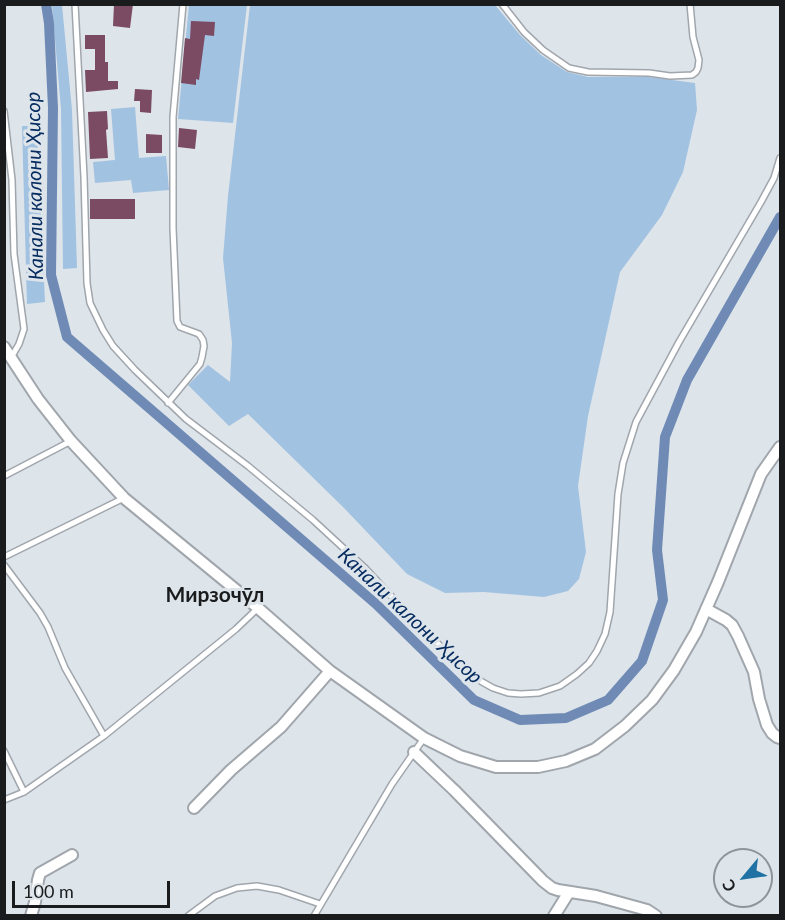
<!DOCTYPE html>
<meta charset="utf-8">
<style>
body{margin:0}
#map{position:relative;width:785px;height:920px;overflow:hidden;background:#dde4ea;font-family:Lato,sans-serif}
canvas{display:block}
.frame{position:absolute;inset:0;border:6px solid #191b1d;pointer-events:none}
.north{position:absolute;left:713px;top:848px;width:60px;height:60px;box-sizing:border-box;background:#dde4ea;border:2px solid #8f9498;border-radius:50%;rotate:241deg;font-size:16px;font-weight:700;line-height:24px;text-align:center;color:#191b1d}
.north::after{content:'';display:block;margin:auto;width:21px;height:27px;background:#1f72a3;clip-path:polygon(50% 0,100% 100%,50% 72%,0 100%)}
.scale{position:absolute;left:12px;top:881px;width:158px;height:27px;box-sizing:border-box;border:3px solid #191b1d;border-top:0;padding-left:8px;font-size:18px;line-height:21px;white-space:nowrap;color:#191b1d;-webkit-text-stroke:4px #dde4ea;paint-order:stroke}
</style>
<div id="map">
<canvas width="785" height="920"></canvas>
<div class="frame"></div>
<div class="north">С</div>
<div class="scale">100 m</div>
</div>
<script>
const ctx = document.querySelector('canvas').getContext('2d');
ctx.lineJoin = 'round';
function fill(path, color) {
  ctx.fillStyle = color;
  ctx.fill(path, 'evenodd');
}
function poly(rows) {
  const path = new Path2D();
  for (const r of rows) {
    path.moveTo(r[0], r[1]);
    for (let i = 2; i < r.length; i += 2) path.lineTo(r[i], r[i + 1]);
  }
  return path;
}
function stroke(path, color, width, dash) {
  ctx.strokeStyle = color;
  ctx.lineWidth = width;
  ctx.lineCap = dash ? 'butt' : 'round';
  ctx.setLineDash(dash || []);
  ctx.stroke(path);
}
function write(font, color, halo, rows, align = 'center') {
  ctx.font = font + ' Lato,sans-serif';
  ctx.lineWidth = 6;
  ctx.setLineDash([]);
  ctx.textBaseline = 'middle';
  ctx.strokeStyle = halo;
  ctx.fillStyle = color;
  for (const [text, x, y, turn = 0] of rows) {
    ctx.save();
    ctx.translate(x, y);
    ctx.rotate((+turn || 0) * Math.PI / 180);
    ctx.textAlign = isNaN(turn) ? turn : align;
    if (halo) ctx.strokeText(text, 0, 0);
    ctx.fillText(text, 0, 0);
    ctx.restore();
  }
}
fill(poly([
 [52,5,62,5,72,110,77,268,63,269,61,109],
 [189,5,247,5,233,123,178,119],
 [250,5,495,5,520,35,541,55,567,72,588,77,649,77,695,83,697,110,683,172,662,215,620,272,588,416,578,486,586,552,579,579,568,591,544,597,484,592,445,593,407,574,344,508,248,414,229,426,188,385,208,365,230,382,232,343,223,258,228,196],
 [135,107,139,158,166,156,169,190,133,193,131,180,95,183,93,162,115,160,111,109],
 [22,126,37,126,45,302,27,304]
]), '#a2c2e1');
stroke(poly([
 [46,4,49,23,53,108,51,275,67,337,376,604,474,700,520,720,566,718,608,700,642,661,663,600,657,550,665,437,687,380,780,217]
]), '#6f8bb5', 10);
fill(poly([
 [114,4,133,4,130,28,113,26],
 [191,21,215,22,214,36,205,35,199,80,196,79,196,85,181,83,185,38,190,39],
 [85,35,105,35,105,62,108,62,108,81,118,81,118,89,86,92,85,70,95,70,95,49,85,49],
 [135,89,152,90,151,113,140,112,140,101,134,101],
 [107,111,108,129,106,130,108,158,90,159,88,112],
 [179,128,197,130,195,149,178,147],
 [146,134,162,135,162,153,146,153],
 [90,199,135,199,135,219,90,219]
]), '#7a4b62');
const service = poly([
 [75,4,84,177,87,283,90,303,103,330,113,346,135,370,186,419,248,466,313,520,365,568,394,599,463,669,477,679,493,688,508,693,521,694,539,693,560,686,577,674,589,663,597,651,605,634,610,612,618,494,623,463,636,422,679,342,761,202,774,178,780,158],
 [502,4,524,32,543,50,569,68,588,72,649,73,670,76,692,75,696,72,698,68,699,60,693,37,690,4],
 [4,111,12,180,14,254,24,329,19,344,12,356],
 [168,403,200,364,202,357,204,346,203,340,199,334,180,327,177,321,173,228,173,117,183,4],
 [4,476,71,441],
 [4,557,124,498],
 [4,565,40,613,48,627,65,668,104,736],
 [4,751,24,792],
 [4,800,24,792,104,736,236,629,258,608],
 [188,916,215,896,237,888,257,886,279,890,320,904],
 [314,916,392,784,424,738]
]);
const minor = poly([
 [4,347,38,399,71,441,124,498,258,608,330,671,424,738,460,756,496,767,538,767,566,761,595,749,625,726,652,700,674,670,696,632,718,582,761,474,780,447],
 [706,609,726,620,732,625,738,636,754,672,759,699,767,725,772,733,777,737,780,738],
 [414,752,454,790,543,881,552,888,558,890,596,896,647,910,656,916],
 [194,808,231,770,281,727,330,671],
 [31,916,35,902,38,880,40,873,72,855],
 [554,916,569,892]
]);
stroke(service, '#a0a6ac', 8);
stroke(minor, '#a0a6ac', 14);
stroke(service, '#fff', 5);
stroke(minor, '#fff', 10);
write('italic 20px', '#062c60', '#dde4ea', [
 ["Канали калони Ҳисор",35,186,-91],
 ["Канали калони Ҳисор",410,616,43]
]);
write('bold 21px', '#191b1d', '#dde4ea', [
 ["Мирзочӯл",215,595]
]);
</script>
